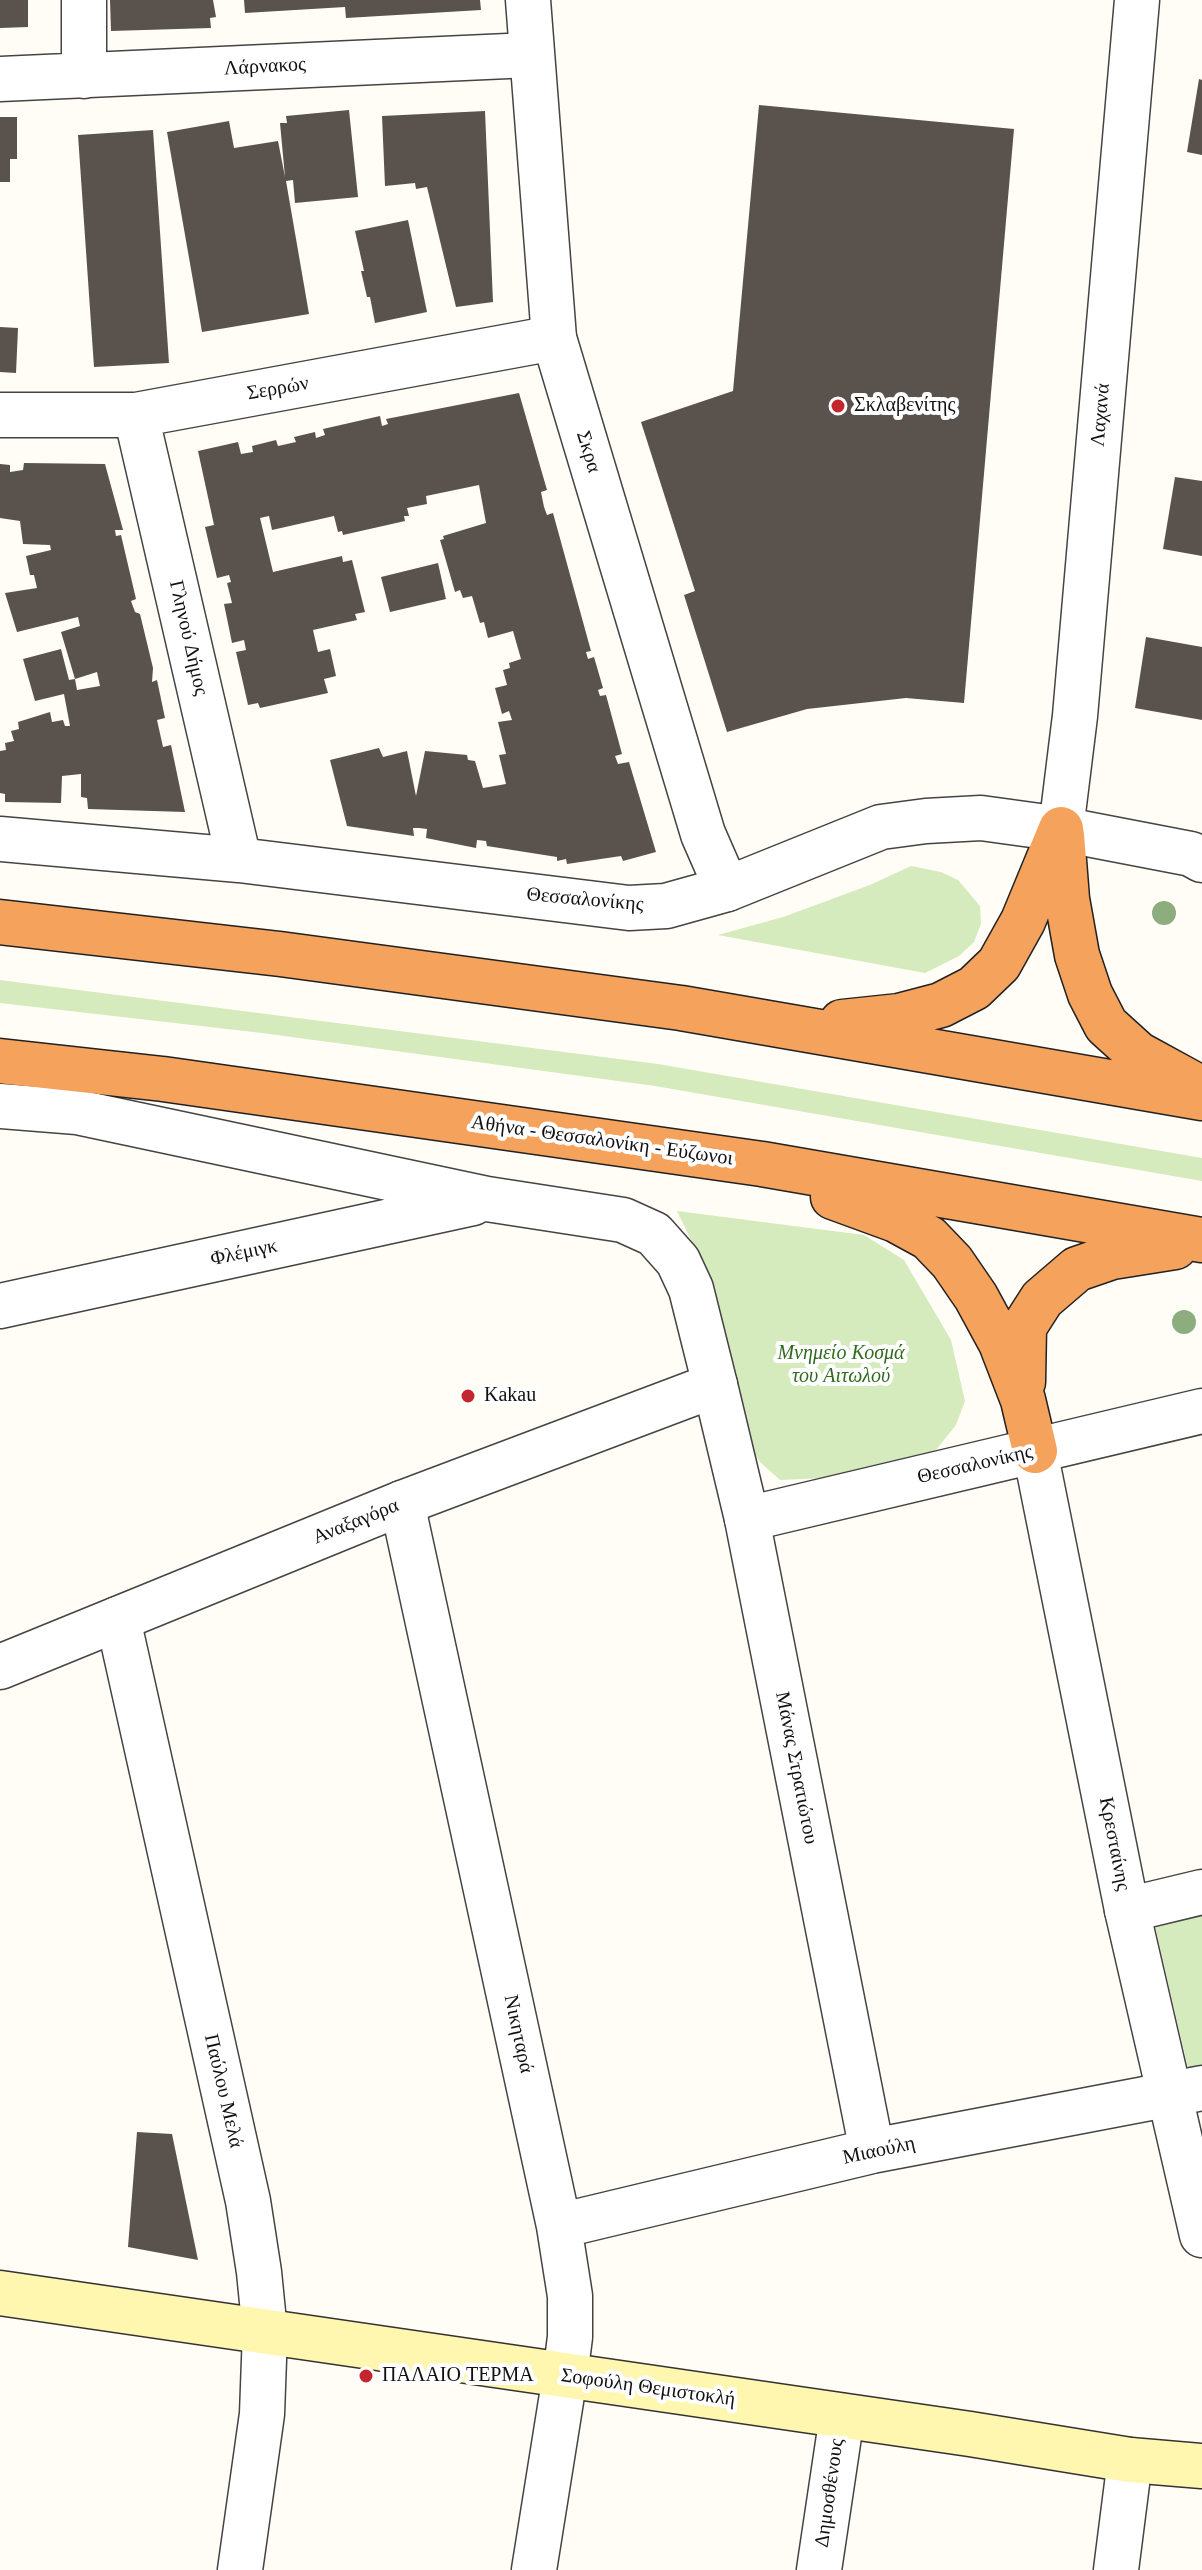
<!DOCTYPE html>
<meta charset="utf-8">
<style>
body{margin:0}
canvas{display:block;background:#fffdf5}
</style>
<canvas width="1202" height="2570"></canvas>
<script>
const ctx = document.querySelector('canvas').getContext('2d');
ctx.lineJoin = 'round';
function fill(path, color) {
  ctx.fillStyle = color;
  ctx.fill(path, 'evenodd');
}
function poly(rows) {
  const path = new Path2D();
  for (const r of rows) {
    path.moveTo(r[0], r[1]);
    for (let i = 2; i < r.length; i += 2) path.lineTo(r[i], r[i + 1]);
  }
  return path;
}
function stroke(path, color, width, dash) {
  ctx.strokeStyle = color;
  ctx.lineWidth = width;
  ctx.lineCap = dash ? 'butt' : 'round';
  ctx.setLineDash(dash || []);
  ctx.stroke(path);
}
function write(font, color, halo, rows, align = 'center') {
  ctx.font = font + ' "Times New Roman",serif';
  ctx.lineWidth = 8;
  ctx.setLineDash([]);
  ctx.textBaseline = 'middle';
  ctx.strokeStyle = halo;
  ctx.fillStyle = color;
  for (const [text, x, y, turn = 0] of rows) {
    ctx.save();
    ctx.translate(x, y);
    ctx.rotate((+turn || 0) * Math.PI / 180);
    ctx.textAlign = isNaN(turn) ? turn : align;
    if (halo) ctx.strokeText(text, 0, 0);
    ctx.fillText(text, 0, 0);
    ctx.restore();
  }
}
fill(poly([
 [911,866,941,872,958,880,980,906,981,924,974,942,959,956,925,973,718,935,783,917,870,885],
 [0,980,658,1064,1202,1158,1202,1181,655,1086,262,1033,0,1003],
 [677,1211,864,1235,904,1260,951,1340,965,1401,956,1425,936,1450,853,1475,824,1478,780,1480,760,1462,748,1443,707,1273],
 [1202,1915,1202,2069,1189,2072,1155,1926]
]), '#d5ebbd');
fill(poly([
 [0,0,28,0,28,27,0,28],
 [110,0,213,0,216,17,210,18,211,28,111,31],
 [244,0,480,0,481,10,346,18,345,7,245,13],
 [1199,79,1202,80,1202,155,1187,152],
 [759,105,1014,129,964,703,906,698,807,709,727,732,684,595,695,591,641,422,733,391],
 [349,110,358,197,295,203,293,180,286,181,309,314,202,332,167,132,229,121,234,148,278,141,285,177,280,123,287,123,286,116],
 [485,111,493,302,456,307,427,187,416,189,415,183,385,186,382,116],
 [0,117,17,117,17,159,10,159,10,182,0,182],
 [153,130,169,363,94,367,78,135],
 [408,220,427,312,375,323,370,297,367,297,361,271,364,271,355,231],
 [0,327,18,328,16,373,0,372],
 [519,393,547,490,541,492,544,507,547,515,553,513,591,651,586,652,588,659,594,657,603,688,598,690,600,696,606,695,622,754,615,756,618,764,629,762,656,852,623,861,621,856,567,864,566,859,557,861,557,857,487,846,486,841,477,840,476,848,426,838,427,829,419,828,413,828,414,836,347,826,330,760,379,748,383,757,407,751,416,796,425,751,467,755,468,760,475,761,483,788,506,784,499,755,506,754,498,722,512,720,509,711,502,714,495,688,507,685,503,670,510,668,509,663,521,659,513,631,488,638,484,622,480,623,472,596,463,598,460,590,455,592,440,540,444,539,443,536,486,523,479,485,426,496,427,504,407,508,409,516,404,516,405,521,343,535,342,531,338,532,334,516,272,530,269,516,260,518,273,572,342,556,343,562,352,560,365,612,355,614,357,620,313,630,318,652,330,649,336,676,324,679,328,693,260,708,258,703,248,705,236,652,246,650,244,640,232,643,224,604,232,603,227,583,231,582,229,575,217,578,205,527,214,525,198,451,238,442,241,454,253,452,252,446,276,440,278,446,296,442,294,437,315,432,316,438,325,435,323,429,380,416,382,426,388,424,386,419],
 [24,463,105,464,123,530,115,530,116,536,121,535,136,599,131,601,135,612,140,614,153,668,152,682,157,680,165,718,157,720,163,747,171,745,185,812,88,809,87,798,81,797,81,774,62,776,61,803,5,802,5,794,0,793,0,751,6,750,5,743,14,741,11,731,19,729,18,722,50,712,52,722,63,720,65,726,70,726,64,694,35,701,23,659,61,649,69,680,75,679,61,632,80,626,78,617,17,632,5,593,37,588,34,575,30,575,26,556,51,550,50,545,23,544,20,521,0,518,0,464,10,465,10,472,23,470],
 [97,672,100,686,77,690,75,679],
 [1175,477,1202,481,1202,556,1163,549],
 [438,563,446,599,390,612,381,577],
 [1146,637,1202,647,1202,720,1135,708],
 [137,2132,172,2134,198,2260,128,2247]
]), '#5a524d');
const minor = poly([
 [84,0,84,76],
 [0,79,530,55],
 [0,415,136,415,554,338],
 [136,415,239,860],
 [0,839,239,860,629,908,666,906,727,889],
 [0,1106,77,1112,487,1199,623,1220,654,1234,678,1261,691,1289,715,1385],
 [0,1306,473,1203],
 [402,1503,559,2226,570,2296,570,2337,565,2376,534,2570],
 [747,1519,872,2151],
 [118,1619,248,2201,259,2272,265,2332,262,2414,240,2570],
 [1127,1910,1202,1892],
 [559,2226,872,2151,1202,2088],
 [819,2570,842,2416],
 [1116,2570,1130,2460]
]);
const tertiary = poly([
 [528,0,554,338,703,834,727,889,881,827,926,821,981,818,1061,829,1191,854,1202,860],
 [1061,829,1075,716,1137,0],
 [1035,1451,1127,1910,1202,2235],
 [0,1667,402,1503,715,1385,747,1519,1202,1411]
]);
const secondary = poly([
 [0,2293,970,2434,1130,2460,1202,2466]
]);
const motorway = poly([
 [1062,835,1067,899,1077,955,1090,994,1106,1025,1138,1054,1193,1084],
 [0,922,280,954,681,1008,1202,1098],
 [842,1022,899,1016,941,1005,974,988,999,964,1023,921,1061,829],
 [0,1061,163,1079,762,1164,1202,1240],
 [833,1197,896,1220,929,1238,952,1262,976,1297,1001,1343,1023,1400,1035,1451],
 [1023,1382,1024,1327,1042,1299,1077,1269,1112,1257,1175,1247]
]);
stroke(minor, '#444', 47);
stroke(tertiary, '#444', 47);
stroke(secondary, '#333', 47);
stroke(motorway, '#222', 47);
stroke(minor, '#fff', 44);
stroke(tertiary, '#fff', 44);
stroke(secondary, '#fff6b0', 44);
stroke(motorway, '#f5a25d', 44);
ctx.fillStyle = '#8dad7f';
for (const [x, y] of [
 [1164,913],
 [1184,1322]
]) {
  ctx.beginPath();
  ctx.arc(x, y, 12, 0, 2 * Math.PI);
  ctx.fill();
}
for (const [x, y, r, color] of [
 [838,406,8,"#c4262e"],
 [468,1396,8,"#c4262e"],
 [366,2376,8,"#c4262e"]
]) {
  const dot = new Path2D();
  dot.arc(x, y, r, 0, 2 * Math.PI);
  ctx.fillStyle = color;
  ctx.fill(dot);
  stroke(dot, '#fff', 3);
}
write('20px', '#111', '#fff', [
 ["Λάρνακος",265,67,-3],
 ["Σερρών",278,389,-10],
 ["Λαχανά",1101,415,-85],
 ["Σκρα",588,452,73],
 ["Γληνού Δήμος",188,638,77],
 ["Θεσσαλονίκης",585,900,5],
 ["Αθήνα - Θεσσαλονίκη - Εύζωνοι",602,1141,8],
 ["Φλέμιγκ",244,1253,-12],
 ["Θεσσαλονίκης",975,1465,-13],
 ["Αναξαγόρα",356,1522,-22],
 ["Μάνας Στρατιώτου",796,1768,79],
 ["Κρεσταίνης",1114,1844,79],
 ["Νικηταρά",518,2034,78],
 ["Παύλου Μελά",223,2091,77],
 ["Μιαούλη",879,2151,-12],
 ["Σοφούλη Θεμιστοκλή",648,2388,8],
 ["Δημοσθένους",830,2493,-82]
]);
write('20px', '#111', '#fff', [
 ["Σκλαβενίτης",854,406],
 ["Kakau",484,1396],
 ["ΠΑΛΑΙΟ ΤΕΡΜΑ",382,2376]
], 'left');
write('italic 20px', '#2f6b1f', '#fff', [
 ["Μνημείο Κοσμά",841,1354],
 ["του Αιτωλού",841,1377]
]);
</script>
